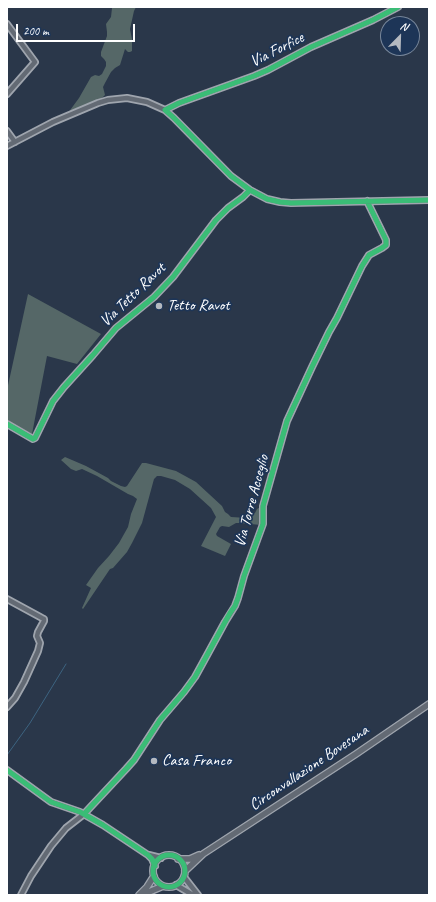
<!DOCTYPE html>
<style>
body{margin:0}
#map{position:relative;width:436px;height:902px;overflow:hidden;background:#2a374a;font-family:Caveat,sans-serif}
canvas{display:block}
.frame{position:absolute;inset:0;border:8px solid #fff;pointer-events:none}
.north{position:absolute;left:380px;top:16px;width:40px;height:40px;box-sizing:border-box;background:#1d3557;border:1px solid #77869a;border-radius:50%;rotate:23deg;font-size:11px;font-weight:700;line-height:16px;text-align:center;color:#fff}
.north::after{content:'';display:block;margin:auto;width:14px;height:18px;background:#b4b9c0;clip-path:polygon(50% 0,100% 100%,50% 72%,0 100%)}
.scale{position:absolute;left:16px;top:24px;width:119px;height:18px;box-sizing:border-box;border:2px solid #fff;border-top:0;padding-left:5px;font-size:12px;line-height:14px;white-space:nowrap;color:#fff;-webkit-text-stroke:3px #1d3557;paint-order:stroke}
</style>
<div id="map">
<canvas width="436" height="902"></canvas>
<div class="frame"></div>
<div class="north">N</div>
<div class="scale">200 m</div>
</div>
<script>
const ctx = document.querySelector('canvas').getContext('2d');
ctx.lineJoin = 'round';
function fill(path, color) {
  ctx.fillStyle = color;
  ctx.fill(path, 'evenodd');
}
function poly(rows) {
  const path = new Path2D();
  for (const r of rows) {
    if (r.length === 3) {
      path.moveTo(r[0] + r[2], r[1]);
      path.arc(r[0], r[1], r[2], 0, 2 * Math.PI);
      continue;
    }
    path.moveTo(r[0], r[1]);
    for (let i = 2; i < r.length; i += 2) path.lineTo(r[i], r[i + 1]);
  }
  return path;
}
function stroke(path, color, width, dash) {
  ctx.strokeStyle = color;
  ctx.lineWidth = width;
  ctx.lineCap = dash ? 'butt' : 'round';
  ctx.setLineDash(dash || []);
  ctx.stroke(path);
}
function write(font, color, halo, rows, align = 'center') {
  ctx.font = font + ' Caveat,sans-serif';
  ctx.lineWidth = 3.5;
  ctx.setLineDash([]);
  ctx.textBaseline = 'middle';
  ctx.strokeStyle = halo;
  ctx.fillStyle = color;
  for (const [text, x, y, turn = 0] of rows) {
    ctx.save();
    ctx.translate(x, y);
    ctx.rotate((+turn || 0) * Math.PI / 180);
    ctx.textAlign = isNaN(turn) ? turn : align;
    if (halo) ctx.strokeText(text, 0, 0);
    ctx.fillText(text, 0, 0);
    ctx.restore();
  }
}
fill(poly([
 [113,7,136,7,134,11,130,29,132,39,132,51,130,52,128,52,125,49,120,65,115,68,111,72,105,83,103,87,105,95,103,97,97,101,68,113,79,98,91,77,95,75,99,76,102,74,106,66,106,62,104,59,101,56,101,52,107,36,107,32,106,24,111,17,112,8],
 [28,294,101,334,77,364,47,356,32,434,7,421,7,390],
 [65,457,86,466,108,478,111,481,121,486,125,487,127,486,142,463,146,463,176,471,196,482,222,506,225,512,228,514,231,517,248,518,255,513,257,509,262,506,261,525,240,523,236,523,229,527,222,526,220,527,216,534,217,536,231,544,225,556,201,546,216,517,211,508,190,489,175,480,161,476,157,476,154,479,142,523,132,543,127,552,113,568,110,569,83,609,82,608,91,588,86,585,98,568,109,556,119,543,128,527,131,514,137,499,133,496,128,494,97,476,82,469,76,471,71,469,61,460]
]), '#556767');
stroke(poly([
 [7,755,30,723,66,664]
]), '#3d6481', 1);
const minor = poly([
 [7,24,35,62,7,94],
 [165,110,179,103,254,76,268,70,311,47,373,20,398,7],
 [7,131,15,142],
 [7,146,53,122,98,103,108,100,127,98,147,102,165,110,174,118,231,176,250,190,267,199,280,202,291,203,429,200],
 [7,424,33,439,35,438,53,401,64,387,93,355,116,328,154,297,173,277,216,220,228,208,243,197,250,190],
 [7,599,42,618,44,619,44,621,38,632,37,636,40,643,38,651,24,682,15,698,7,707],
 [7,770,51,802,80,812,103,825,148,855,152,859,155,866],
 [149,855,161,858],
 [184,877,198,895],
 [176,885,193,895],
 [21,895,31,876,51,846,66,828,84,814,126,769,134,760,160,720,184,692,195,677,206,657,225,622,235,606,238,598,244,576,263,524,263,506,287,421,312,367,329,332,337,318,362,266,369,255,382,248,386,245,386,240,367,201]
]);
const major = poly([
 [169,871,16],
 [178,859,190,859,199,855],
 [185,871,203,854,356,754,429,704],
 [139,895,147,887,154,876],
 [142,895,163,886]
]);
stroke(minor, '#9fa5ae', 8);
stroke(major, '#9fa5ae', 8);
stroke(minor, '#636a74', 4.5);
stroke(major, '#636a74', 5.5);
stroke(poly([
 [398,7,373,20,311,47,268,70,254,76,179,103,165,110,174,118,231,176,250,190,267,199,280,202,291,203,429,200],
 [7,424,33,439,35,438,53,401,64,387,93,355,116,328,154,297,173,277,216,220,228,208,243,197,250,190],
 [7,770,51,802,80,812,103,825,148,855,152,859,155,866],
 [84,814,126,769,134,760,160,720,184,692,195,677,206,657,230,613,235,606,238,598,244,576,263,524,263,506,287,421,312,367,329,332,337,318,362,266,369,255,382,248,386,245,386,240,367,201],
 [169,871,16]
]), '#3abd76', 5);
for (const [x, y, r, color] of [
 [159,306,4,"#b4b9c0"],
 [154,761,4,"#b4b9c0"]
]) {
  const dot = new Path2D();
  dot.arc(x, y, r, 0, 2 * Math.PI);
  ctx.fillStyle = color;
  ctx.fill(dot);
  stroke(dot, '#1d3557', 1.5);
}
write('16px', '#fff', '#1d3557', [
 ["Via Forfice",277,50,-27],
 ["Via Tetto Ravot",133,295,-44],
 ["Via Torre Acceglio",252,501,-75],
 ["Circonvallazione Bovesana",309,768,-34]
]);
write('16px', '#fff', '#1d3557', [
 ["Tetto Ravot",167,306],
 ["Casa Franco",162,761]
], 'left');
</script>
